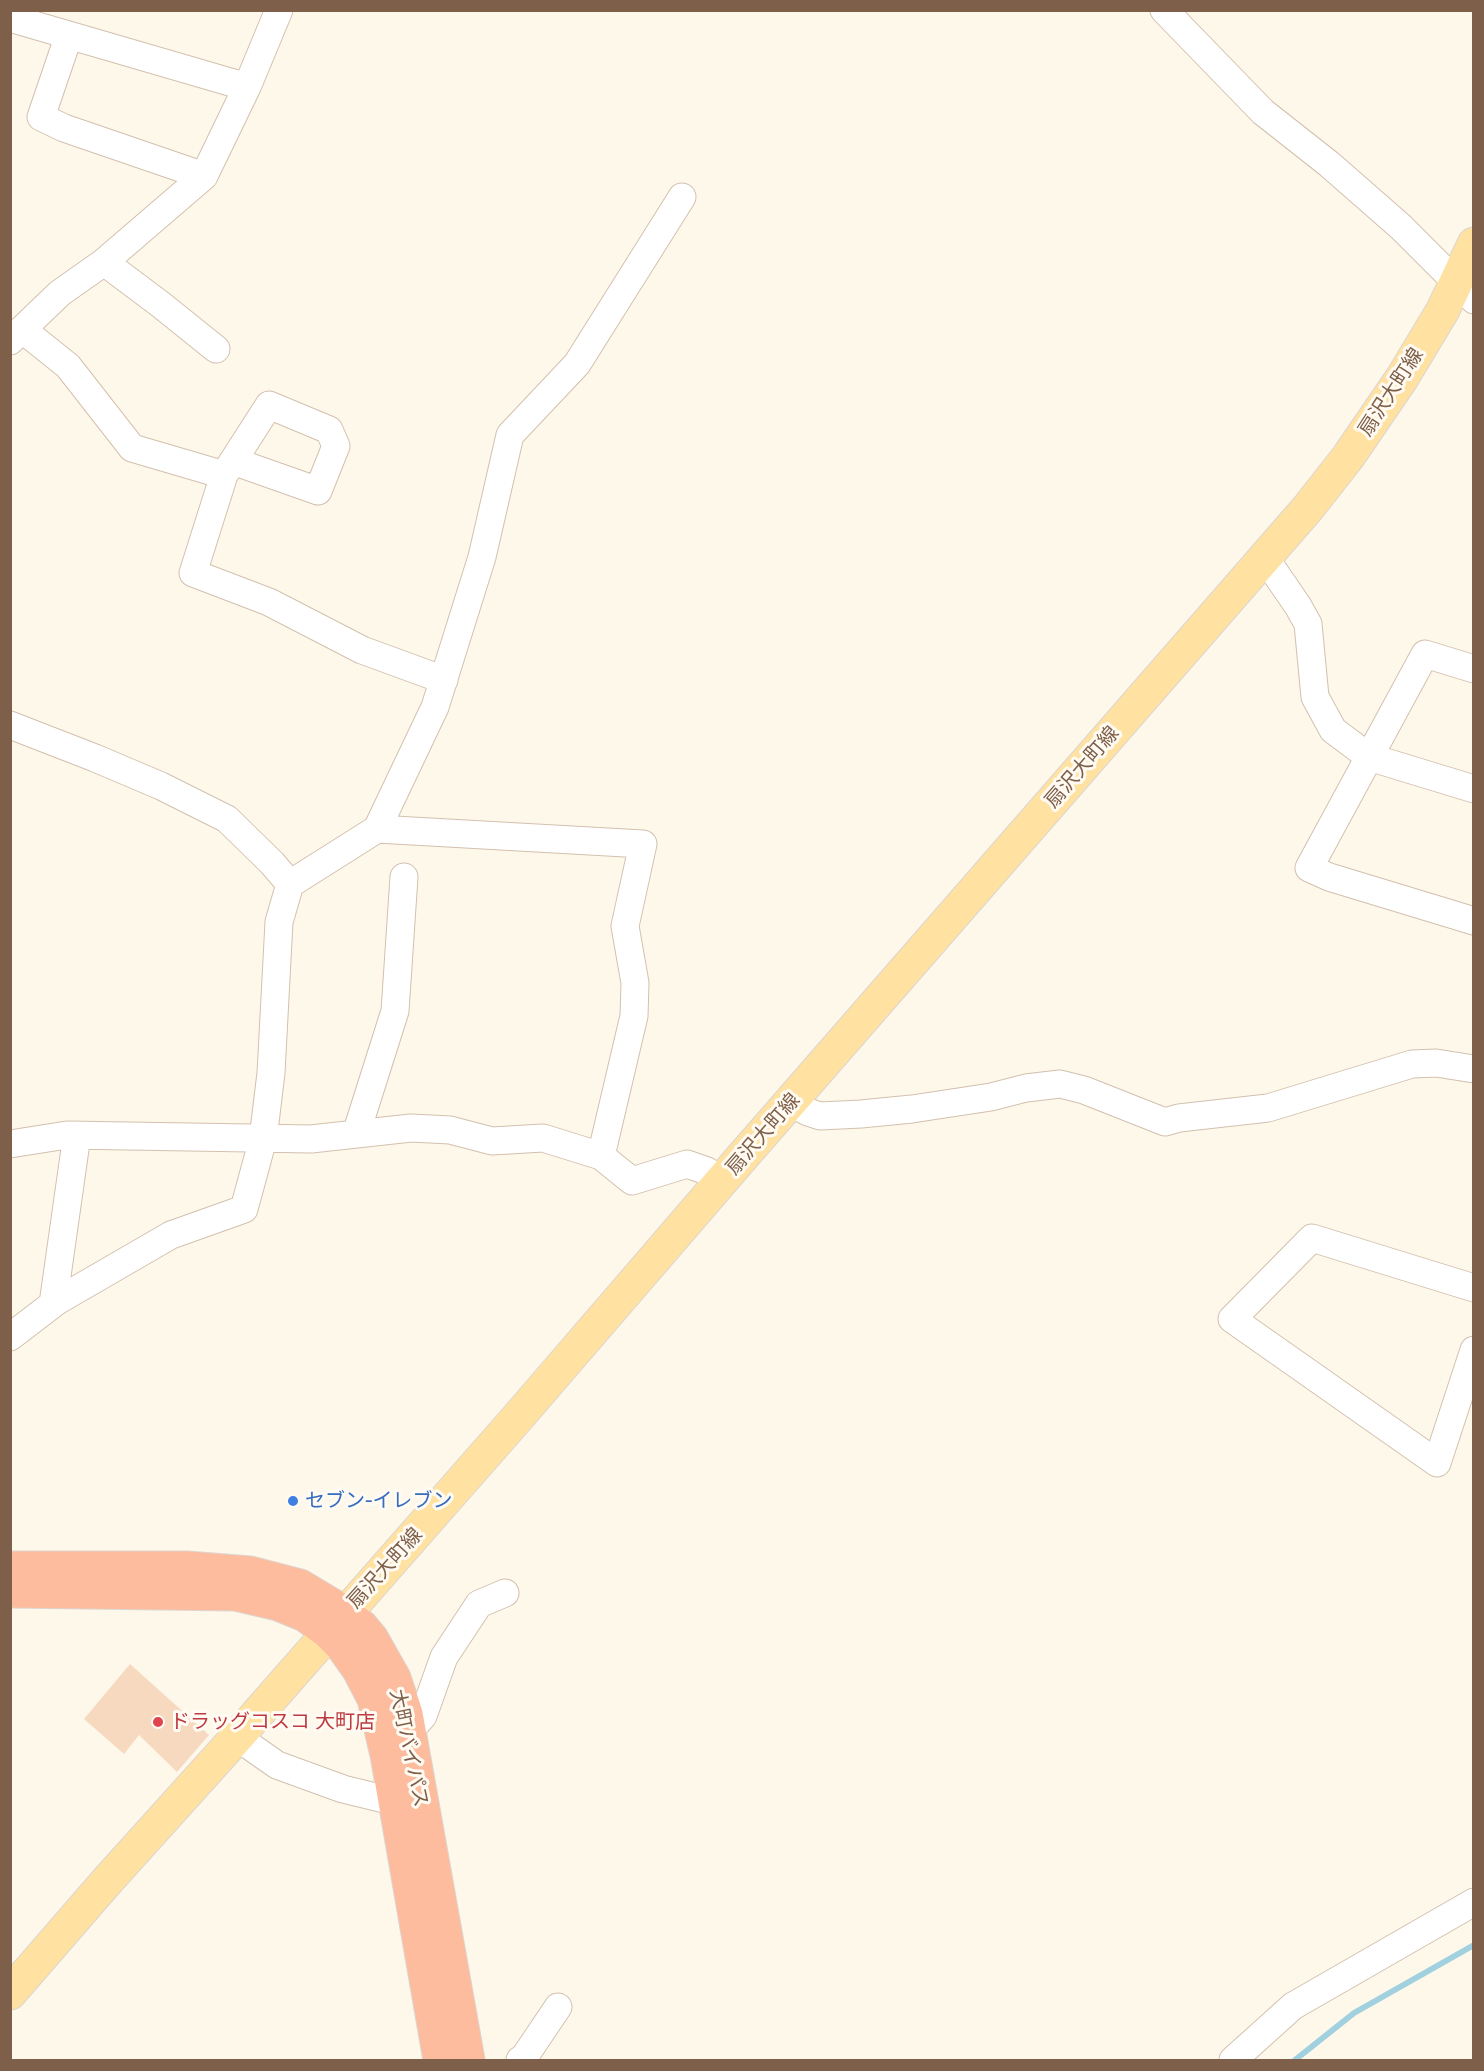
<!DOCTYPE html>
<meta charset="utf-8">
<style>
body{margin:0}
#map{position:relative;width:1484px;height:2071px;overflow:hidden;background:#fef8eb;font-family:"Golos Text",sans-serif}
canvas{display:block}
.frame{position:absolute;inset:0;border:12px solid #7d5f4a;pointer-events:none}
</style>
<div id="map">
<canvas width="1484" height="2071"></canvas>
<div class="frame"></div>
</div>
<script>
const ctx = document.querySelector('canvas').getContext('2d');
ctx.lineJoin = 'round';
function poly(rows) {
  const path = new Path2D();
  for (const r of rows) {
    path.moveTo(r[0], r[1]);
    for (let i = 2; i < r.length; i += 2) path.lineTo(r[i], r[i + 1]);
  }
  return path;
}
function stroke(path, color, width, dash) {
  ctx.strokeStyle = color;
  ctx.lineWidth = width;
  ctx.lineCap = dash ? 'butt' : 'round';
  ctx.setLineDash(dash || []);
  ctx.stroke(path);
}
function fill(path, color) {
  ctx.fillStyle = color;
  ctx.fill(path, 'evenodd');
}
function write(font, color, halo, rows, align = 'center') {
  ctx.font = font + ' "Golos Text","Noto Sans JP",sans-serif';
  ctx.lineWidth = 6;
  ctx.setLineDash([]);
  ctx.textBaseline = 'middle';
  ctx.strokeStyle = halo;
  ctx.fillStyle = color;
  for (const [text, x, y, turn = 0] of rows) {
    ctx.save();
    ctx.translate(x, y);
    ctx.rotate((+turn || 0) * Math.PI / 180);
    ctx.textAlign = isNaN(turn) ? turn : align;
    if (halo) ctx.strokeText(text, 0, 0);
    ctx.fillText(text, 0, 0);
    ctx.restore();
  }
}
stroke(poly([
 [1295,2060,1354,2013,1474,1945]
]), '#a1d0de', 6);
fill(poly([
 [130,1664,209,1735,177,1772,139,1735,124,1754,84,1719]
]), '#f6d9bf');
const minor = poly([
 [1164,10,1263,112,1329,164,1401,227,1474,300],
 [10,18,247,87],
 [69,35,41,117,64,128,204,176],
 [104,262,160,304,216,349],
 [23,330,68,366,132,448,224,475,193,573,269,602,362,650,444,680],
 [10,341,60,293,104,262,204,176,247,87,279,10],
 [224,475,269,405,329,430,336,446,318,491,233,461],
 [1265,558,1298,606,1308,624,1315,697,1333,730,1369,757,1474,789],
 [1474,669,1425,654,1309,868,1329,877,1474,921],
 [10,725,95,758,161,786,227,819,272,863,290,884],
 [377,829,643,844,625,926,635,983,634,1016,601,1156],
 [790,1103,808,1112,820,1116,861,1114,912,1109,991,1097,1026,1088,1060,1084,1084,1090,1165,1122,1179,1118,1268,1108,1412,1064,1436,1063,1474,1069],
 [356,1134,395,1011,404,877],
 [10,1144,67,1135,311,1139,411,1128,450,1130,492,1141,543,1138,601,1156,632,1181,687,1164,707,1171,722,1181],
 [1474,1288,1312,1238,1232,1319,1437,1463,1474,1350],
 [53,1304,77,1135],
 [10,1337,57,1301,171,1235,244,1209,263,1139,271,1073,279,922,290,884,377,829,435,707,482,557,510,435,577,364,682,197],
 [409,1731,423,1716,444,1657,479,1604,505,1593],
 [237,1737,277,1765,343,1789,396,1802],
 [520,2060,523,2059,558,2007],
 [1233,2060,1293,2006,1474,1902]
]);
const major = poly([
 [10,1993,108,1880,237,1737,519,1416,737,1163,1308,508,1348,457,1402,378,1443,310,1474,244]
]);
const highway = poly([
 [10,1568,187,1568,250,1573,300,1586,345,1613,362,1627,372,1639,394,1678,406,1714,468,2060],
 [10,1591,235,1594,278,1604,305,1615,328,1632,342,1646,359,1670,374,1699,387,1755,440,2060]
]);
stroke(minor, '#d3c0ae', 29);
stroke(major, '#ddd5d0', 35);
stroke(highway, '#ddd5d0', 35);
stroke(minor, '#fff', 27);
stroke(major, '#ffe2a1', 33);
stroke(highway, '#fdbc9d', 33);
for (const [x, y, r, color] of [
 [293,1501,6,"#3f7fe0"],
 [158,1722,6,"#e0444e"]
]) {
  const dot = new Path2D();
  dot.arc(x, y, r, 0, 2 * Math.PI);
  ctx.fillStyle = color;
  ctx.fill(dot);
  stroke(dot, '#fffbf3', 2);
}
write('20px', '#7d5f4a', '#fffbf3', [
 ["扇沢大町線",1391,392,-57],
 ["扇沢大町線",1082,767,-49],
 ["扇沢大町線",763,1134,-49],
 ["扇沢大町線",385,1568,-48],
 ["大町バイパス",409,1748,78]
]);
write('20px', '#366cbe', '#fffbf3', [
 ["セブン-イレブン",305,1501]
], 'left');
write('20px', '#be3a42', '#fffbf3', [
 ["ドラッグコスコ 大町店",170,1722]
], 'left');
</script>
